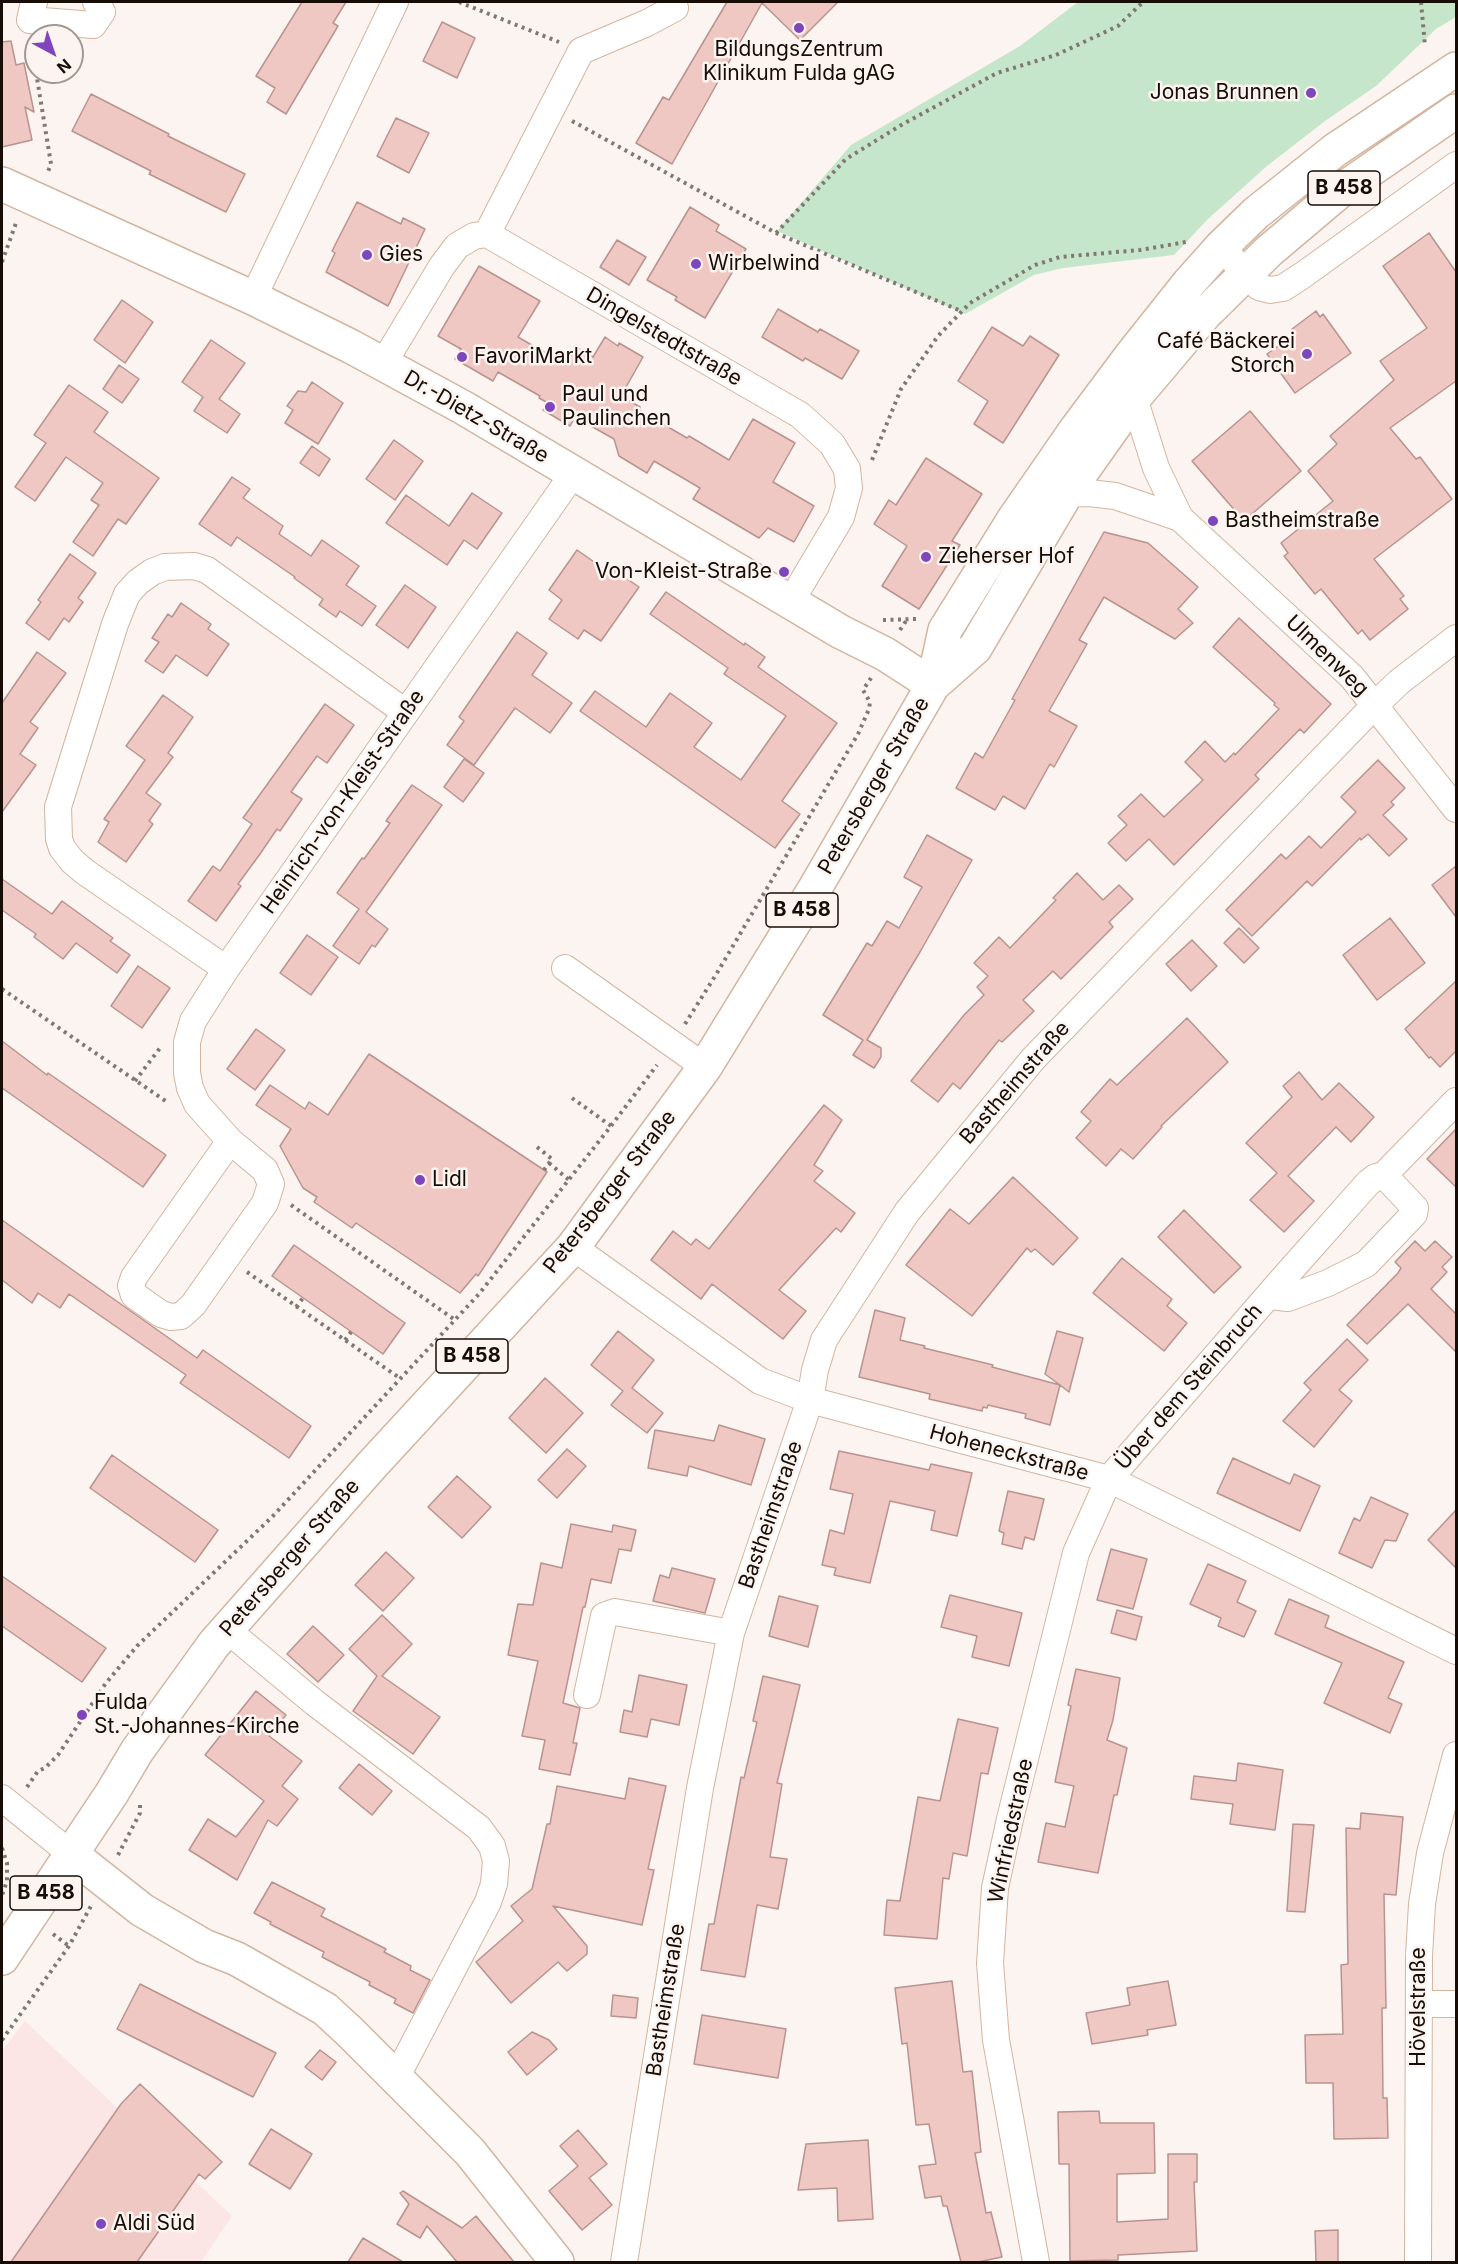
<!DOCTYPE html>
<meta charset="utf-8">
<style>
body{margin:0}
#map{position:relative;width:1458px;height:2264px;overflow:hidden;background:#fbf4f0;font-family:Inter,sans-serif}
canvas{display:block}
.frame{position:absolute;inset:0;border:3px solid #170d06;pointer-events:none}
.north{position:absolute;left:24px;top:24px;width:60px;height:60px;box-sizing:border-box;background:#fbf4f0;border:2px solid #a09892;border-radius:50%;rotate:140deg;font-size:16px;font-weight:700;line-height:24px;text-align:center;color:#170d06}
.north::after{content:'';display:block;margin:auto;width:21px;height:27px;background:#7e45bc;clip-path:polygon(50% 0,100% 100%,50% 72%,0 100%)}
</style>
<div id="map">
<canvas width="1458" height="2264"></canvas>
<div class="frame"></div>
<div class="north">N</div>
</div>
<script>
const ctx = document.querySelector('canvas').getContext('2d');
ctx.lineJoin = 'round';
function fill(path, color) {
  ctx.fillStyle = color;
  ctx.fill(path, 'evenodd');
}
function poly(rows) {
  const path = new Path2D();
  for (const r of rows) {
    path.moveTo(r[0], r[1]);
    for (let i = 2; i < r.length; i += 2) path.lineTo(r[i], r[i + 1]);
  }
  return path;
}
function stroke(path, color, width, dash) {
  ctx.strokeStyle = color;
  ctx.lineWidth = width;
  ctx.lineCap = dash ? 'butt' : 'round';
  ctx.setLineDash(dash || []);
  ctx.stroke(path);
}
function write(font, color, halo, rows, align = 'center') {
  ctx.font = font + ' Inter,sans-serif';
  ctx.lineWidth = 5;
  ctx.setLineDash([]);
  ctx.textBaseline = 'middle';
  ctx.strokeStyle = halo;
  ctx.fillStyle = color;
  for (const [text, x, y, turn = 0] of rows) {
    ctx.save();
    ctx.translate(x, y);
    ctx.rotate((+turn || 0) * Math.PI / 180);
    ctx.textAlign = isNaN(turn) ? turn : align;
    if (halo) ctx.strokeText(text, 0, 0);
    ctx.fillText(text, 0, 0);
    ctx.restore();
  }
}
fill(poly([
 [25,2021,232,2216,201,2262,2,2262,2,2051]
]), '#fce6e5');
fill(poly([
 [1078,2,1456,2,1456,17,1436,29,1376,86,1325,121,1267,166,1208,219,1174,255,1063,268,1034,275,965,314,777,231,851,145,1020,46]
]), '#c6e6cc');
const building = poly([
 [302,2,346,2,333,23,338,26,286,114,267,102,275,88,256,76,302,2],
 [727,2,838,2,800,40,762,3,672,164,636,143,663,97,669,100,727,2],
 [442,22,475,38,457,78,423,61,442,22],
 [11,41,16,65,24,63,28,83,34,112,25,107,32,140,2,147,2,42,11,41],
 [91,94,169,134,168,136,245,174,226,212,149,174,151,171,72,131,91,94],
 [396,118,429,133,409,173,377,156,396,118],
 [357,202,401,224,403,218,425,229,388,306,326,272,335,253,332,251,357,202],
 [690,207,719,225,716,231,746,249,705,318,675,300,677,297,647,280,690,207],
 [1429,233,1456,272,1456,381,1390,428,1416,459,1420,457,1452,499,1374,559,1404,596,1400,599,1408,609,1370,640,1362,630,1358,634,1321,589,1315,594,1284,556,1288,553,1281,543,1333,501,1308,471,1337,444,1330,436,1394,380,1380,361,1427,328,1383,266,1429,233],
 [617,240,646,257,629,285,600,267,617,240],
 [479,266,540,301,518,337,566,365,576,347,593,357,605,337,618,346,619,343,643,357,621,396,640,407,639,410,687,438,689,436,729,460,753,419,795,443,773,482,814,506,794,542,768,528,759,538,693,499,700,488,654,461,647,473,619,456,614,439,575,417,570,426,543,410,548,403,539,398,540,396,498,372,493,381,455,359,461,349,438,336,479,266],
 [122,300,153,322,125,363,94,340,122,300],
 [778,309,818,332,820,329,859,351,842,379,805,358,803,361,762,337,778,309],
 [1316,311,1320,317,1323,314,1351,353,1295,393,1267,354,1295,334,1292,329,1316,311],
 [992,327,1023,346,1030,336,1059,355,1003,443,974,424,988,401,958,381,992,327],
 [211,340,245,363,219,399,240,414,227,433,194,411,203,397,182,382,211,340],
 [119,365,139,379,122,403,103,389,119,365],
 [312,382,343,403,318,444,285,423,293,410,287,406,298,391,306,392,312,382],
 [69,385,108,412,94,432,159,478,126,524,118,519,93,556,73,542,99,505,91,500,103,483,66,457,35,501,15,487,46,443,34,435,69,385],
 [1250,411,1301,471,1244,521,1192,461,1250,411],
 [394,440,423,461,395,500,366,479,394,440],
 [312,446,330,459,319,476,300,463,312,446],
 [926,458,982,494,952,541,960,545,919,609,882,586,907,546,874,524,889,500,896,505,926,458],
 [232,477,250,489,243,498,283,526,279,534,311,556,322,540,359,566,346,585,376,606,362,626,340,611,336,617,319,605,323,599,294,578,295,577,237,537,231,546,199,524,232,477],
 [472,493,502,513,477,549,464,540,447,565,386,523,406,495,449,526,472,493],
 [1104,532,1148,543,1198,587,1178,609,1193,623,1175,639,1104,597,1079,640,1087,644,1049,711,1077,726,1054,767,1050,764,1025,809,1003,796,995,810,956,788,975,753,983,758,1015,700,1012,699,1104,532],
 [577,550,607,571,610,567,639,587,601,641,584,630,578,639,549,619,562,600,549,590,577,550],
 [70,554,96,573,78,598,83,602,69,622,64,618,49,640,26,623,41,602,38,600,70,554],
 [405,585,436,607,408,648,376,625,405,585],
 [666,592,744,645,745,643,765,657,758,667,837,723,782,801,800,814,775,848,580,711,595,691,646,727,670,693,712,723,694,747,741,780,786,716,724,674,728,668,650,614,666,592],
 [181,603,211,624,208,629,229,644,207,676,176,655,163,673,145,661,159,642,152,638,168,614,172,617,181,603],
 [1239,618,1331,704,1304,733,1300,729,1255,775,1259,779,1174,865,1149,839,1126,861,1108,843,1127,825,1118,816,1141,794,1164,817,1203,780,1185,762,1205,741,1225,762,1234,753,1235,755,1279,709,1274,705,1275,703,1213,647,1239,618],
 [517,632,547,653,532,675,572,703,550,733,515,708,474,765,447,745,464,721,459,717,517,632],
 [37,652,66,673,30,722,38,728,20,754,36,765,2,812,2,703,37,652],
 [163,695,193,717,168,753,173,757,146,793,161,804,149,821,153,824,126,862,98,842,109,822,104,819,145,760,126,746,163,695],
 [325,704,354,725,327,763,317,756,291,792,302,799,280,831,277,829,260,854,238,884,241,886,216,921,188,901,213,866,220,871,252,824,243,818,325,704],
 [464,759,484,773,463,802,444,787,464,759],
 [1378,760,1405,788,1391,802,1394,805,1383,815,1407,839,1389,856,1368,834,1361,840,1360,838,1312,886,1307,881,1252,936,1226,910,1281,854,1286,859,1309,836,1321,848,1356,812,1341,797,1378,760],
 [412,785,442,805,366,912,388,929,375,947,372,945,359,964,333,946,359,909,337,893,362,858,364,859,390,823,386,821,412,785],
 [927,835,972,860,920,952,867,1040,881,1048,881,1057,874,1068,853,1055,863,1040,823,1015,867,943,872,946,887,921,899,928,922,887,904,877,927,835],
 [1456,866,1456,917,1432,885,1456,866],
 [1077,873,1103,900,1119,885,1133,899,1109,922,1113,927,1061,979,1053,971,1023,1000,1034,1011,1002,1042,999,1040,960,1089,953,1083,938,1102,911,1081,964,1015,984,995,977,987,988,976,974,963,999,937,1010,948,1056,900,1053,898,1077,873],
 [2,879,52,914,62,901,113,938,110,941,130,955,117,973,76,943,63,959,34,937,36,934,2,910,2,879],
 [1390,918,1425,963,1377,1000,1343,955,1390,918],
 [1239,928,1259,948,1244,963,1224,943,1239,928],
 [307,935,338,957,311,995,280,973,307,935],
 [1192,940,1217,966,1191,991,1166,964,1192,940],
 [138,966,170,988,142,1028,111,1006,138,966],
 [1456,981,1456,1051,1440,1067,1431,1057,1429,1058,1405,1029,1456,981],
 [1187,1018,1228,1062,1161,1126,1162,1127,1133,1159,1121,1149,1106,1166,1076,1138,1091,1121,1081,1112,1110,1079,1117,1085,1187,1018],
 [256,1029,285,1050,255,1090,227,1069,256,1029],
 [2,1041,47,1075,48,1073,166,1155,143,1187,2,1088,2,1041],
 [369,1054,547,1172,478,1276,476,1274,460,1293,356,1223,352,1228,314,1202,317,1197,303,1188,280,1146,291,1129,256,1105,270,1085,305,1109,309,1102,328,1115,369,1054],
 [1299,1072,1322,1100,1339,1083,1374,1117,1351,1142,1336,1127,1288,1176,1314,1201,1284,1232,1250,1200,1277,1173,1246,1143,1292,1097,1283,1086,1299,1072],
 [824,1105,842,1120,814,1165,823,1171,814,1181,855,1213,841,1232,836,1228,779,1290,806,1311,783,1339,712,1284,701,1299,651,1260,673,1231,691,1245,696,1239,709,1249,824,1105],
 [1456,1129,1456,1187,1427,1159,1456,1129],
 [1013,1177,1078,1238,1053,1265,1035,1249,1031,1252,1027,1248,972,1316,906,1265,950,1209,969,1224,1013,1177],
 [1184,1210,1241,1267,1214,1293,1158,1237,1184,1210],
 [2,1220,197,1358,203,1350,311,1426,289,1458,180,1383,186,1375,69,1294,60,1308,38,1293,32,1303,2,1280,2,1220],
 [1415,1241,1425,1251,1435,1241,1452,1257,1442,1267,1447,1272,1431,1289,1456,1314,1456,1352,1408,1304,1367,1344,1347,1325,1398,1273,1401,1268,1395,1262,1415,1241],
 [294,1245,405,1323,383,1354,272,1276,294,1245],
 [1122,1258,1172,1299,1167,1306,1187,1323,1164,1351,1093,1293,1122,1258],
 [875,1310,905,1318,900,1340,925,1346,924,1348,993,1365,992,1367,1060,1385,1045,1374,1057,1331,1083,1338,1069,1392,1060,1385,1050,1425,1025,1418,1026,1414,988,1405,987,1408,983,1407,982,1411,929,1399,930,1394,859,1377,875,1310],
 [618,1331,654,1360,632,1388,663,1413,647,1433,611,1405,623,1391,591,1365,618,1331],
 [1347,1339,1368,1360,1339,1390,1352,1401,1314,1447,1283,1421,1311,1390,1304,1383,1347,1339],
 [545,1378,583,1413,546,1453,509,1418,545,1378],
 [719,1425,765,1439,751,1485,689,1466,687,1476,648,1468,655,1430,714,1441,719,1425],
 [567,1449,586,1466,557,1498,538,1480,567,1449],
 [839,1451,929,1470,931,1464,972,1473,957,1536,931,1530,935,1511,890,1501,870,1583,834,1575,836,1568,822,1565,830,1530,844,1534,853,1494,830,1489,839,1451],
 [112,1455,218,1530,195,1562,90,1488,112,1455],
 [1233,1458,1290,1484,1294,1474,1320,1486,1300,1531,1217,1493,1233,1458],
 [457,1476,491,1507,462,1538,428,1507,457,1476],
 [1008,1491,1044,1499,1034,1540,1025,1537,1022,1549,1002,1544,1004,1533,999,1531,1008,1491],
 [1371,1497,1408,1514,1396,1541,1385,1540,1372,1568,1339,1553,1354,1518,1360,1521,1371,1497],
 [1456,1510,1456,1568,1428,1540,1456,1510],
 [571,1524,612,1532,613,1525,636,1530,631,1551,619,1549,611,1583,591,1579,585,1607,583,1607,563,1703,580,1708,573,1743,577,1743,570,1775,539,1769,545,1740,522,1736,538,1661,508,1655,518,1604,533,1605,541,1563,562,1568,571,1524],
 [1111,1549,1147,1559,1133,1609,1097,1600,1111,1549],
 [386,1552,414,1578,383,1611,355,1585,386,1552],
 [1208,1564,1246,1581,1237,1602,1256,1611,1244,1637,1218,1626,1221,1618,1190,1604,1208,1564],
 [672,1568,715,1579,705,1613,653,1601,660,1575,669,1578,672,1568],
 [2,1576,106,1648,82,1682,2,1626,2,1576],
 [950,1595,1022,1613,1009,1666,972,1657,977,1636,941,1627,950,1595],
 [779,1596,818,1606,808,1647,769,1636,779,1596],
 [1289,1599,1329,1616,1325,1627,1404,1662,1388,1698,1402,1704,1390,1733,1324,1703,1342,1663,1275,1634,1289,1599],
 [1117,1610,1142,1617,1136,1640,1111,1633,1117,1610],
 [382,1615,412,1644,382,1676,440,1717,413,1754,353,1711,377,1676,349,1649,382,1615],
 [313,1626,344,1655,318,1682,287,1654,313,1626],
 [1076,1669,1120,1678,1113,1720,1107,1740,1127,1748,1117,1795,1114,1795,1098,1873,1038,1862,1046,1823,1065,1827,1074,1786,1055,1782,1071,1706,1068,1705,1076,1669],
 [639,1675,687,1685,679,1725,651,1719,647,1737,620,1732,624,1710,632,1712,639,1675],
 [763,1676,800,1685,777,1783,782,1784,770,1857,787,1859,778,1909,757,1905,745,1977,701,1970,709,1924,714,1924,741,1777,744,1778,757,1722,753,1721,763,1676],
 [256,1691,286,1715,269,1736,302,1761,282,1786,298,1799,277,1826,268,1820,237,1880,189,1850,208,1819,236,1837,264,1801,205,1755,256,1691],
 [958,1719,998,1728,988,1774,981,1773,967,1856,953,1853,949,1879,943,1878,937,1939,884,1935,887,1900,900,1901,918,1797,940,1801,958,1719],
 [1238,1763,1283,1770,1275,1830,1230,1824,1233,1804,1191,1799,1194,1776,1236,1781,1238,1763],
 [359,1764,392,1791,372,1815,339,1788,359,1764],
 [629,1778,666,1786,648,1869,654,1870,642,1925,553,1906,587,1946,587,1954,567,1971,558,1962,511,2003,476,1962,523,1921,511,1906,532,1889,547,1824,550,1824,557,1786,625,1799,629,1778],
 [1361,1813,1403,1817,1396,1895,1384,1894,1386,2008,1382,2008,1383,2098,1387,2098,1388,2138,1334,2139,1333,2083,1306,2083,1305,2035,1343,2034,1341,1965,1348,1964,1346,1828,1360,1829,1361,1813],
 [1293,1824,1314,1825,1305,1912,1287,1911,1293,1824],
 [272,1882,325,1909,321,1916,386,1949,384,1952,411,1966,410,1970,430,1980,413,2013,394,2003,396,1999,369,1985,370,1982,322,1957,324,1952,270,1924,271,1922,254,1913,272,1882],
 [952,1981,963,2072,972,2071,981,2152,975,2153,986,2213,991,2212,1002,2257,978,2262,961,2262,947,2206,943,2206,941,2196,925,2198,919,2166,936,2164,929,2124,916,2125,907,2043,902,2044,895,1988,952,1981],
 [1168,1981,1176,2025,1147,2030,1148,2035,1092,2044,1086,2013,1130,2005,1127,1988,1168,1981],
 [140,1984,276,2053,253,2097,117,2029,140,1984],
 [613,1995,638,1998,636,2018,611,2016,613,1995],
 [702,2015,786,2029,778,2078,694,2064,702,2015],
 [532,2032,549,2040,557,2049,527,2075,508,2052,532,2032],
 [320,2050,336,2062,322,2080,305,2067,320,2050],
 [140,2084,222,2162,205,2179,199,2174,137,2262,11,2262,121,2104,140,2084],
 [1099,2111,1100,2123,1154,2123,1155,2173,1117,2174,1117,2222,1168,2219,1168,2154,1197,2154,1197,2182,1194,2182,1197,2251,1118,2255,1118,2260,1070,2261,1069,2164,1059,2164,1058,2112,1099,2111],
 [271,2129,312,2154,290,2189,249,2164,271,2129],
 [578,2130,607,2164,589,2178,612,2205,582,2230,549,2191,578,2166,560,2146,578,2130],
 [868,2140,873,2219,838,2221,837,2188,798,2190,806,2144,868,2140],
 [403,2191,462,2228,476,2216,514,2262,457,2262,427,2226,420,2238,397,2224,409,2204,400,2193,403,2191],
 [1338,2230,1338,2262,1316,2262,1315,2231,1338,2230],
 [363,2238,403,2262,348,2262,363,2238]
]);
fill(building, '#f0c8c3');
stroke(building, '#b9938f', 1.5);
const minor = poly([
 [34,2,30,20,93,25,102,12,96,2],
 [487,234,581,51,647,23,675,8],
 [1221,247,1259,287,1270,290,1283,288,1303,275,1456,165],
 [253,298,395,2],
 [383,364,442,266,457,246,474,236,487,234,800,415,832,444,847,469,849,488,841,517,791,601],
 [1134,398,1156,468,1180,518,1352,677,1456,809],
 [1066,494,1089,493,1115,496,1180,518],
 [565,968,705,1067],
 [226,969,85,872,72,861,62,848,59,839,58,807,115,624,127,594,138,582,152,572,165,567,194,566,207,570,405,712],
 [230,1141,134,1277,131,1286,134,1295,161,1314,171,1317,181,1316,193,1305,265,1203,271,1184,265,1170,230,1141,197,1104,190,1088,187,1073,187,1042,193,1021,226,969,573,474],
 [1384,1175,1456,1101],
 [573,1247,760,1381,810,1400,1109,1479,1456,1651],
 [226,1629,315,1703,479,1828,492,1846,496,1861,494,1884,488,1902,396,2078],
 [587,1695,604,1616,615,1612,731,1633],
 [2,1798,71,1854],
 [1419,2004,1456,2004],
 [624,2262,700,1788,731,1633,810,1400,815,1370,824,1340,907,1212,1033,1059,1375,705,1399,682,1456,638],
 [1036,2262,996,2040,990,1963,995,1888,1010,1819,1076,1553,1109,1479,1281,1281,1368,1183,1376,1177,1384,1175,1415,1208,1414,1214,1366,1264,1328,1283,1288,1298,1269,1296],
 [1418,2262,1419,1956,1422,1904,1430,1853,1456,1755]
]);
const major = poly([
 [2,184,253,298,352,347,464,408,841,632,885,654,933,685],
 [933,685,975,648,1066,494,1134,398,1205,314,1269,251,1340,191,1456,111],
 [71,1854,142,1910,204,1946,237,1959,325,2009,350,2032,470,2152,557,2262],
 [2,1958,112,1793,137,1751,214,1644,372,1465,573,1247,705,1067,814,890,933,685,945,630,1014,519,1077,428,1130,357,1188,284,1221,247,1256,213,1335,150,1456,69]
]);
stroke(minor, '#d3b59f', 28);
stroke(major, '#d3b59f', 36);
stroke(poly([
 [459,2,559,42],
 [1421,2,1425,46],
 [33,45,36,70],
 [36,72,51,164,47,174],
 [572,121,776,233,961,311],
 [776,233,846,159,903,124,997,73,1056,55,1118,26,1143,2],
 [2,262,16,223],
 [872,460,901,389,938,336,970,303,1035,265,1060,257,1140,250,1186,242],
 [883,620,917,619],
 [900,630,906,621],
 [2,989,167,1102],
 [685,1024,717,973,858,734,869,709,870,702,863,690,871,678],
 [135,1081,160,1048],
 [572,1098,611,1126],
 [537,1147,552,1159,544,1170],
 [549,1163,569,1180],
 [291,1205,455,1320],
 [247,1272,401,1379],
 [296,1307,303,1298],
 [345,1340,351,1332],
 [27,1787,38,1771,45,1768,58,1755,106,1683,137,1646,272,1517,479,1294,611,1126,657,1065],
 [2,1848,7,1863,7,1881,2,1895],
 [118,1855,140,1813,140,1804],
 [53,1934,69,1946],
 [2,2040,69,1946,91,1906]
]), '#807872', 4, [3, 4.5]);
stroke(minor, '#fff', 26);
stroke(major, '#fff', 33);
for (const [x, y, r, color] of [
 [799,28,6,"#7e45bc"],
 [1311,93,6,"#7e45bc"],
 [367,255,6,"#7e45bc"],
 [696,264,6,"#7e45bc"],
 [1307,354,6,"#7e45bc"],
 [462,357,6,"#7e45bc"],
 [550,407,6,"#7e45bc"],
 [1213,521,6,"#7e45bc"],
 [926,557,6,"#7e45bc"],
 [784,572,6,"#7e45bc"],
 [420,1180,6,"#7e45bc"],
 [82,1715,6,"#7e45bc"],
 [101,2224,6,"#7e45bc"]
]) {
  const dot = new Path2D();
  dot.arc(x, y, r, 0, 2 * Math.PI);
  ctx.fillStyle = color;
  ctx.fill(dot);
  stroke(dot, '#fbf4f0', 2);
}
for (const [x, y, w] of [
 [1344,188,72],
 [802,910,72],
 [472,1356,72],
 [46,1893,72]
]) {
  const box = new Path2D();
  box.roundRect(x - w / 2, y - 17, w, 34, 4.5);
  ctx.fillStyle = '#fbf4f0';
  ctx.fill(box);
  stroke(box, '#170d06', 1.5);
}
write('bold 20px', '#170d06', null, [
 ["B 458",1344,188],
 ["B 458",802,910],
 ["B 458",472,1356],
 ["B 458",46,1893]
]);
write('21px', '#170d06', '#fbf4f0', [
 ["BildungsZentrum",799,50,"center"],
 ["Klinikum Fulda gAG",799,74,"center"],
 ["Jonas Brunnen",1299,93,"right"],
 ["Gies",379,255],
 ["Wirbelwind",708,264],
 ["Café Bäckerei",1295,342,"right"],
 ["Storch",1295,366,"right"],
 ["FavoriMarkt",474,357],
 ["Paul und",562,395],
 ["Paulinchen",562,419],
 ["Bastheimstraße",1225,521],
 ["Zieherser Hof",938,557],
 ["Von-Kleist-Straße",772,572,"right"],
 ["Lidl",432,1180],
 ["Fulda",94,1703],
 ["St.-Johannes-Kirche",94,1727],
 ["Aldi Süd",113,2224]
], 'left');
write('21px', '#170d06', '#fbf4f0', [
 ["Dingelstedtstraße",664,337,30],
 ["Dr.-Dietz-Straße",476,417,30],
 ["Ulmenweg",1327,656,44],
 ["Petersberger Straße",874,786,-60],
 ["Heinrich-von-Kleist-Straße",343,802,-55],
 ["Bastheimstraße",1015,1083,-49],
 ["Petersberger Straße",610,1192,-52],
 ["Über dem Steinbruch",1189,1387,-49],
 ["Hoheneckstraße",1009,1453,15],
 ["Bastheimstraße",771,1515,-71],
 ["Petersberger Straße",290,1558,-49],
 ["Winfriedstraße",1011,1831,-78],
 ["Bastheimstraße",666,2000,-81],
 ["Hövelstraße",1419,2007,-90]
]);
</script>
